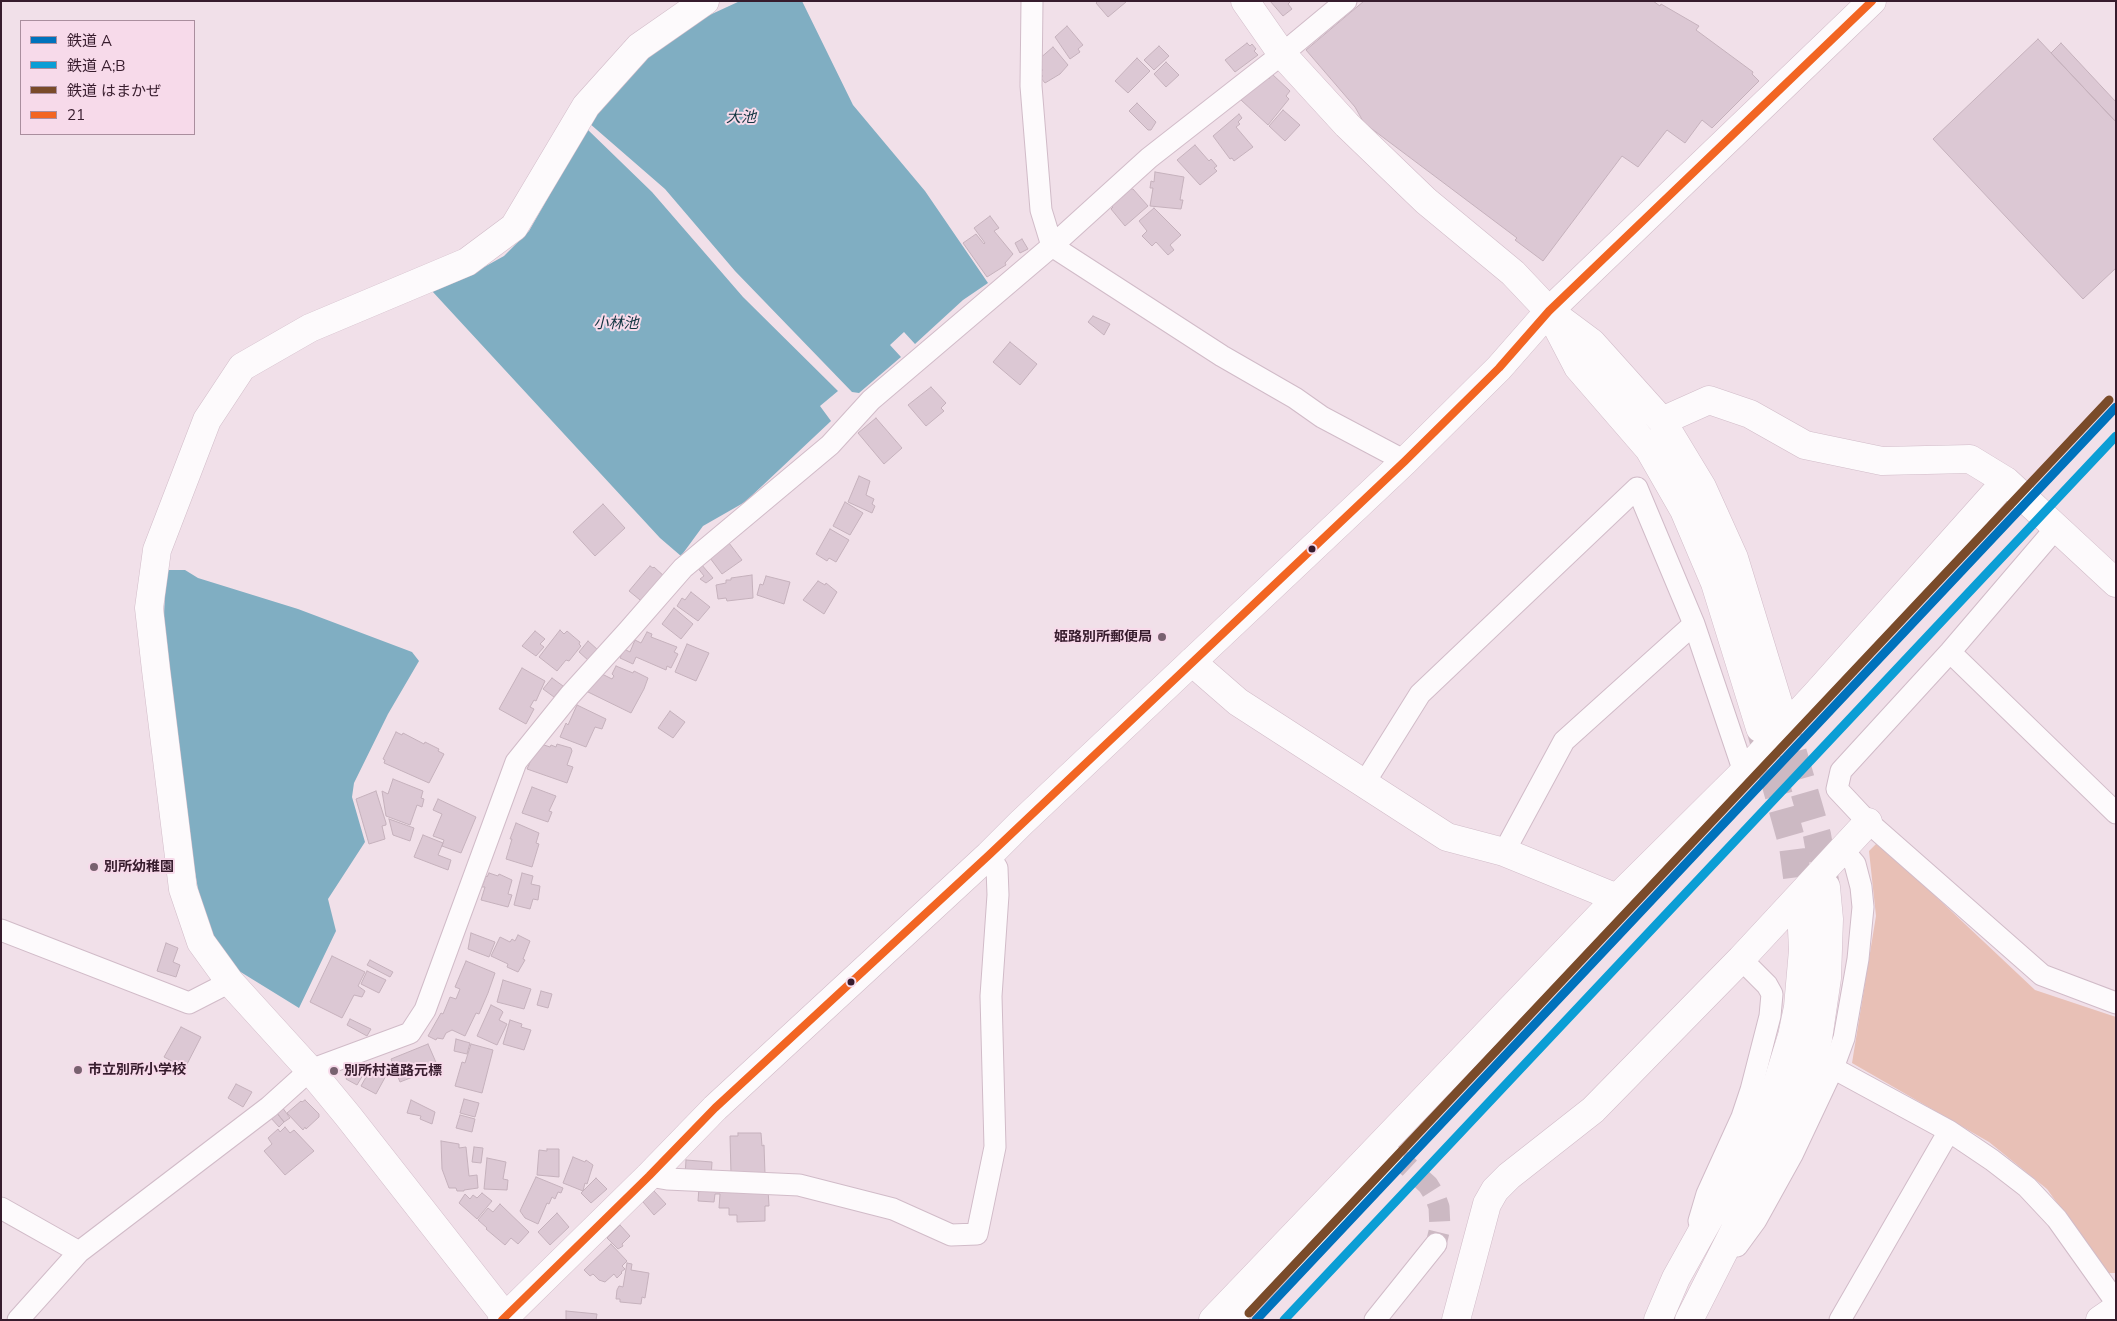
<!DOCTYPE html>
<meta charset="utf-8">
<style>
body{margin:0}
#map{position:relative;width:2117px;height:1321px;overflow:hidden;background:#f1e0e9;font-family:Mulish,"Noto Sans JP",sans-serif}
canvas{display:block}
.frame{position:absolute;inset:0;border:2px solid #371c2d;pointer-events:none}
.legend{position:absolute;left:20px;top:20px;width:175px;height:115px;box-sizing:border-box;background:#f7daea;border:1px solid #aa8e9e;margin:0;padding:6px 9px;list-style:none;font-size:15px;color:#371c2d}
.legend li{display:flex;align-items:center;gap:10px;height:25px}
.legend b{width:25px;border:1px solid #aa8e9e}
</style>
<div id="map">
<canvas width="2117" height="1321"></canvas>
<div class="frame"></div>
<ul class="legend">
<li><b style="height:6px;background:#0072bc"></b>鉄道 A</li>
<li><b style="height:6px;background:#0b9ed5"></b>鉄道 A;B</li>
<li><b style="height:6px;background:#7a4b2a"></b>鉄道 はまかぜ</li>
<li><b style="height:6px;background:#f26522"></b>21</li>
</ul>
</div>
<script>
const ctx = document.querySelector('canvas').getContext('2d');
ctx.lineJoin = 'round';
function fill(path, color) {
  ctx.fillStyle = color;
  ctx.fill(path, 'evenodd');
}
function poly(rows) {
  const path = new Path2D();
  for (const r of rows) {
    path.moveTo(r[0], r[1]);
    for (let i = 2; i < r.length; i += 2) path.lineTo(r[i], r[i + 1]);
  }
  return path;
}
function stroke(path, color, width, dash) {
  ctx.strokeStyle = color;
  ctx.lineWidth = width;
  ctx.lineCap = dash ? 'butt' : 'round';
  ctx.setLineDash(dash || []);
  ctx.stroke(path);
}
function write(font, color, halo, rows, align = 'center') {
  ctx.font = font + ' Mulish,"Noto Sans JP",sans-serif';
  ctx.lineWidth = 4;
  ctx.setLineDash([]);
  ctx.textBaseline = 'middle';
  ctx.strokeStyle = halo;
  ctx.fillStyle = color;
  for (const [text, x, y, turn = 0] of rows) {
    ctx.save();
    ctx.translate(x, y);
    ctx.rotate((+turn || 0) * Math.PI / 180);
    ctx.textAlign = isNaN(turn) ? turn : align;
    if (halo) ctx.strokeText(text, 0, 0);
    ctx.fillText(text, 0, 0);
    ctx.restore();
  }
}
fill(poly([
 [1878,842,2035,990,2116,1017,2116,1273,2107,1273,2047,1189,1989,1142,1852,1063,1876,916,1869,851]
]), '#e8c0b6');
fill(poly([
 [740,1,802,1,853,105,925,191,988,283,963,300,915,344,904,332,890,345,901,357,859,393,852,392,735,271,665,189,589,123,641,62,688,25],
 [587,129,652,192,743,297,838,391,820,406,831,421,745,502,703,526,681,556,660,538,432,291,468,276,504,256,529,231],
 [166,570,185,570,198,578,298,609,412,652,419,661,388,714,354,783,352,797,365,842,328,899,336,931,299,1008,239,971,212,937,202,912,181,792,163,639]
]), '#80aec2');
const building = poly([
 [1098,1,1125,1,1126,2,1108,17,1096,3,1098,1],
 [1270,1,1291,1,1288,4,1292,9,1283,16,1270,1],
 [1364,1,1653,1,1660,6,1661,4,1699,26,1696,30,1753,72,1752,74,1759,81,1712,128,1702,120,1685,143,1667,130,1638,167,1622,156,1543,261,1515,240,1517,238,1364,123,1355,107,1306,50,1364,1],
 [1067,26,1083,45,1078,49,1080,52,1070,59,1055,37,1067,26],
 [2038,39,2116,122,2116,268,2083,299,1933,139,2038,39],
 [1247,43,1250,46,1252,44,1256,49,1254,51,1258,55,1235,72,1225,60,1247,43],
 [2061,43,2116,102,2116,122,2051,53,2061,43],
 [1159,46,1169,56,1154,70,1144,60,1159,46],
 [1053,47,1068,65,1060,74,1045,83,1041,78,1043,76,1040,73,1043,70,1039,66,1038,60,1053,47],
 [1137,58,1150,71,1128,93,1115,81,1137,58],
 [1166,62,1179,75,1166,87,1154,74,1166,62],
 [1272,74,1290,91,1286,96,1289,99,1268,125,1241,100,1266,76,1269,79,1272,74],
 [1137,103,1156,122,1151,130,1148,130,1129,111,1137,103],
 [1283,110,1300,125,1285,141,1269,126,1283,110],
 [1239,114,1242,118,1238,122,1240,124,1236,127,1253,147,1234,161,1232,158,1230,159,1213,136,1239,114],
 [1195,145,1209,161,1211,159,1217,166,1214,168,1217,171,1200,185,1177,160,1195,145],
 [1155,172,1184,177,1180,200,1183,200,1181,209,1150,206,1153,188,1150,188,1151,181,1154,182,1155,172],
 [1131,189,1133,189,1148,206,1125,226,1111,209,1113,207,1112,206,1131,189],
 [1154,208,1181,235,1170,245,1174,250,1168,255,1156,242,1152,246,1142,236,1147,231,1139,221,1154,208],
 [990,216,999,228,994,231,1013,254,1005,263,1006,265,987,277,963,243,976,234,984,244,985,243,974,228,990,216],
 [1022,239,1028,249,1020,253,1015,243,1022,239],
 [1093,316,1110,324,1104,335,1088,322,1093,316],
 [1010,342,1037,364,1020,385,993,362,1010,342],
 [931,387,946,403,941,408,944,411,926,426,908,405,931,387],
 [876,418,902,448,884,464,858,433,876,418],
 [859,476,870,481,866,495,874,499,872,504,875,506,872,513,848,502,859,476],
 [845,502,863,513,850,535,833,526,845,502],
 [603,504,625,528,595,556,573,532,603,504],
 [830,529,849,540,836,562,829,558,827,561,816,554,830,529],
 [729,543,742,560,722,574,710,558,729,543],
 [701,564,713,578,706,583,700,579,704,576,697,567,701,564],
 [650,566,653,568,654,567,665,577,645,604,629,591,650,566],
 [752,575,753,598,727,601,726,598,718,599,716,585,726,583,726,580,731,580,731,578,752,575],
 [766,576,790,582,784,604,757,595,760,584,763,585,766,576],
 [818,581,825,585,826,583,837,592,824,614,803,600,818,581],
 [691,592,710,607,698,621,677,606,682,598,685,600,691,592],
 [674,608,693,624,681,639,662,624,674,608],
 [560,630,564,634,567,631,580,642,579,644,581,646,569,661,566,660,557,671,539,657,560,630],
 [535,631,545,639,540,644,544,647,536,656,522,646,535,631],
 [647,632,652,634,651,637,677,647,674,652,678,654,671,668,667,666,666,670,636,657,633,664,620,658,624,649,630,652,635,640,641,643,647,632],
 [588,641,598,650,589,661,579,652,588,641],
 [687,644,709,653,696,681,675,672,687,644],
 [616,666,633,673,634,671,648,678,644,689,631,713,586,691,602,674,612,679,614,676,612,674,616,666],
 [522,668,545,681,536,701,534,700,530,707,534,709,526,724,499,709,522,668],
 [552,678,563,686,554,697,543,689,552,678],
 [577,705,606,719,602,729,595,727,586,747,560,737,566,723,568,725,577,705],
 [670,711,685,722,673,738,658,728,670,711],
 [396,732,402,735,403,733,424,744,425,742,439,749,438,751,444,754,429,783,384,763,385,760,383,759,396,732],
 [541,744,550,747,551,745,556,747,557,744,571,748,572,751,567,765,573,767,567,783,527,769,537,747,541,744],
 [393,779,423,791,421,798,424,799,422,807,417,805,410,825,386,816,382,791,388,794,393,779],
 [532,787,556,796,549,811,552,812,548,822,522,813,532,787],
 [376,791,386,823,386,825,382,826,385,839,369,844,356,799,376,791],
 [438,799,476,817,461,853,442,846,444,840,433,836,442,814,433,810,438,799],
 [389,819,414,828,410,841,393,835,389,819],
 [516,823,539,833,536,843,539,844,532,867,506,859,512,839,510,839,516,823],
 [423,835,443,843,438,855,451,860,448,870,414,857,423,835],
 [489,873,498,876,499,874,512,880,508,894,512,895,508,907,481,900,485,887,482,887,486,876,487,877,489,873],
 [522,873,533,876,531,884,540,886,538,900,533,899,530,909,514,905,522,873],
 [471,933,495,942,489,957,468,949,471,933],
 [518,935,530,941,523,959,525,960,518,972,507,967,508,964,491,956,500,937,510,942,512,939,515,941,518,935],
 [166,943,178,948,173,962,180,965,176,977,157,971,166,943],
 [332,956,365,972,358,986,365,991,362,997,354,995,342,1018,310,1002,332,956],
 [370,960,393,972,390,977,367,965,370,960],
 [466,961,495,973,488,993,479,1014,476,1013,465,1036,452,1030,446,1033,443,1039,437,1038,436,1040,428,1036,441,1013,443,1014,450,997,456,999,460,989,455,987,466,961],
 [367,971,386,980,379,993,361,984,367,971],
 [503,980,531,989,524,1009,497,1002,503,980],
 [541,991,552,994,548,1008,537,1005,541,991],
 [491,1005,501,1010,503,1012,499,1020,507,1024,497,1045,477,1036,491,1005],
 [350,1019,371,1029,367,1036,347,1025,350,1019],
 [510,1020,522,1024,521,1027,531,1030,524,1050,503,1044,510,1020],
 [181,1027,201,1037,185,1068,164,1057,181,1027],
 [456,1039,470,1043,467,1054,454,1051,456,1039],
 [428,1044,438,1067,400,1082,391,1059,428,1044],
 [471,1044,493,1050,482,1093,455,1086,462,1062,465,1063,471,1044],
 [374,1063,388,1072,376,1094,361,1086,374,1063],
 [353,1069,363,1075,357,1085,346,1079,351,1070,353,1069],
 [236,1084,252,1092,243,1107,228,1098,236,1084],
 [464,1099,479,1103,475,1117,460,1113,464,1099],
 [305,1100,319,1114,319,1117,306,1129,305,1127,303,1130,287,1113,301,1101,302,1102,305,1100],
 [411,1100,435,1112,432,1124,420,1119,421,1116,407,1113,411,1100],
 [282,1107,290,1118,284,1122,276,1112,282,1107],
 [276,1112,284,1122,279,1127,270,1117,276,1112],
 [460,1115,475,1119,472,1132,456,1128,460,1115],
 [285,1127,290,1133,294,1130,314,1151,285,1175,264,1151,272,1144,268,1138,278,1129,280,1132,285,1127],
 [738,1133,761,1133,762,1146,764,1145,765,1174,731,1174,730,1136,738,1136,738,1133],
 [441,1141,459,1144,459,1148,466,1147,469,1176,477,1175,478,1188,464,1190,464,1191,457,1191,456,1188,449,1188,442,1169,441,1141],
 [474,1147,483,1148,481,1163,472,1162,474,1147],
 [547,1149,559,1149,559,1177,537,1175,539,1150,547,1151,547,1149],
 [573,1157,585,1162,586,1160,593,1165,587,1184,585,1183,583,1191,563,1183,573,1157],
 [487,1158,506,1162,503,1179,508,1180,507,1190,484,1189,487,1158],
 [686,1160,712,1162,711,1178,685,1176,686,1160],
 [536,1177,563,1188,561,1193,558,1192,555,1199,552,1197,549,1204,547,1203,538,1224,525,1218,520,1211,536,1177],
 [596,1178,607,1189,591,1203,581,1193,596,1178],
 [699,1188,768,1189,769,1206,765,1206,765,1221,737,1222,737,1215,729,1215,729,1208,719,1208,720,1194,715,1194,714,1202,698,1201,699,1188],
 [654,1191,666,1204,654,1215,643,1202,654,1191],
 [482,1193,492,1201,477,1219,459,1203,465,1194,470,1199,473,1195,477,1198,482,1193],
 [500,1204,529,1232,518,1244,511,1238,505,1245,486,1229,487,1228,478,1220,488,1208,493,1212,500,1204],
 [557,1213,569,1227,550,1245,538,1232,557,1213],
 [620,1225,630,1236,622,1244,623,1246,618,1249,607,1238,620,1225],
 [611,1244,627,1261,622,1266,625,1269,621,1272,622,1273,617,1278,614,1274,605,1282,599,1280,593,1274,590,1276,584,1270,611,1244],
 [627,1263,632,1264,631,1270,649,1273,645,1298,642,1297,641,1304,620,1302,620,1299,616,1299,617,1290,619,1286,623,1287,627,1263],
 [566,1311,597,1314,596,1320,566,1320,566,1311]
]);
fill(building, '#dcc8d4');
stroke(building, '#c5b1bc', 1);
stroke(poly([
 [1393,1156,1400,1159,1428,1185,1435,1196,1439,1207,1440,1228,1436,1244]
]), '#ccb9c3', 21, [21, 11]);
stroke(poly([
 [1781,712,1817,835,1826,887],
 [1760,728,1793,846,1801,908]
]), '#ccb9c3', 28, [28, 14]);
const street = poly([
 [1032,1,1031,86,1041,210,1052,246,1222,356,1295,398,1322,417,1405,461],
 [2056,528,1950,652,1841,771,1837,789,1868,822,2042,975,2116,1003],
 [1950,652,2116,813],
 [1365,782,1420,694,1637,488,1694,624,1744,772],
 [1504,852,1564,741,1694,624],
 [1,930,189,1003,230,982],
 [1833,1068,1949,1131,1992,1160,2027,1187,2057,1219,2116,1302],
 [649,1176,667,1179,799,1185,893,1209,951,1235,977,1234,995,1147,991,996,998,895,997,868,989,855],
 [1,1208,79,1252],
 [1699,1221,1707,1194,1742,1117,1751,1090,1770,1016,1772,994,1767,985,1741,959],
 [1737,1246,1756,1220,1792,1155,1833,1068,1844,1038,1858,959,1863,907,1861,887,1855,864,1843,850],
 [18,1320,79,1252,269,1107,310,1070,410,1033,425,1010,516,762,570,695,628,631,683,568,830,445,871,400,1052,246,1149,158,1282,54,1346,1],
 [1233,1320,1393,1156],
 [1375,1320,1436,1244],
 [1840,1320,1949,1131]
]);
const secondary = poly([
 [1245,1,1282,54,1347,125,1426,201,1513,273,1549,311,1592,343,1662,421,1702,487,1734,558,1781,712],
 [1552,317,1578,367,1649,449,1684,510,1715,583,1760,728],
 [1662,421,1709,400,1750,414,1805,445,1882,461,1970,459,2006,481,2116,583],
 [1192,662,1238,702,1447,837,1504,852,1617,898],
 [508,1320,348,1116,310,1070,230,982,201,942,183,889,156,670,149,608,157,550,207,420,242,367,310,328,467,262,514,227,586,106,639,47,705,1],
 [1213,1320,1617,898,1744,772,1817,693,2006,481],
 [1456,1320,1487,1204,1495,1190,1509,1176,1593,1110,1741,959,1868,822],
 [1658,1320,1676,1278,1744,1156,1774,1094,1792,1036,1798,1007,1803,950,1801,908],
 [1689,1320,1784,1133,1798,1102,1808,1073,1818,1039,1827,978,1829,919,1826,887],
 [2100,1320,2116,1309]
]);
const highway = poly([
 [502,1320,649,1176,715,1108,989,855,1021,823,1405,461,1499,368,1549,311,1872,1]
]);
stroke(street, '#d1bbc8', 23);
stroke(secondary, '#d1bbc8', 29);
stroke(highway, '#d1bbc8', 29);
stroke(street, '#fdfafc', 21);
stroke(secondary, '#fdfafc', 28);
stroke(highway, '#fdfafc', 28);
stroke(poly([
 [502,1320,649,1176,715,1108,989,855,1405,461,1499,368,1549,311,1872,1]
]), '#f26522', 8);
stroke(poly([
 [1256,1320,2116,407]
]), '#0072bc', 9);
stroke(poly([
 [1284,1320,2116,436]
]), '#0b9ed5', 9);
stroke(poly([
 [1249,1313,2109,400]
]), '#7a4b2a', 9);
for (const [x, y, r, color] of [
 [1312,549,4.5,"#371c2d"],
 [1162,637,5,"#78616f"],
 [94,867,5,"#78616f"],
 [851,982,4.5,"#371c2d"],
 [78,1070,5,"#78616f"],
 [334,1071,5,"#78616f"]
]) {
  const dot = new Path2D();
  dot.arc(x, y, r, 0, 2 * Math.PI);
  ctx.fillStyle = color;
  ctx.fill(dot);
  stroke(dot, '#f7daea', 2);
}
write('bold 14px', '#371c2d', '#f7daea', [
 ["姫路別所郵便局",1152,637,"right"],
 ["別所幼稚園",104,867],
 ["市立別所小学校",88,1070],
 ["別所村道路元標",344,1071]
], 'left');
write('italic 15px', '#113440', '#f7daea', [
 ["大池",741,117],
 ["小林池",616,323]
]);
</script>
